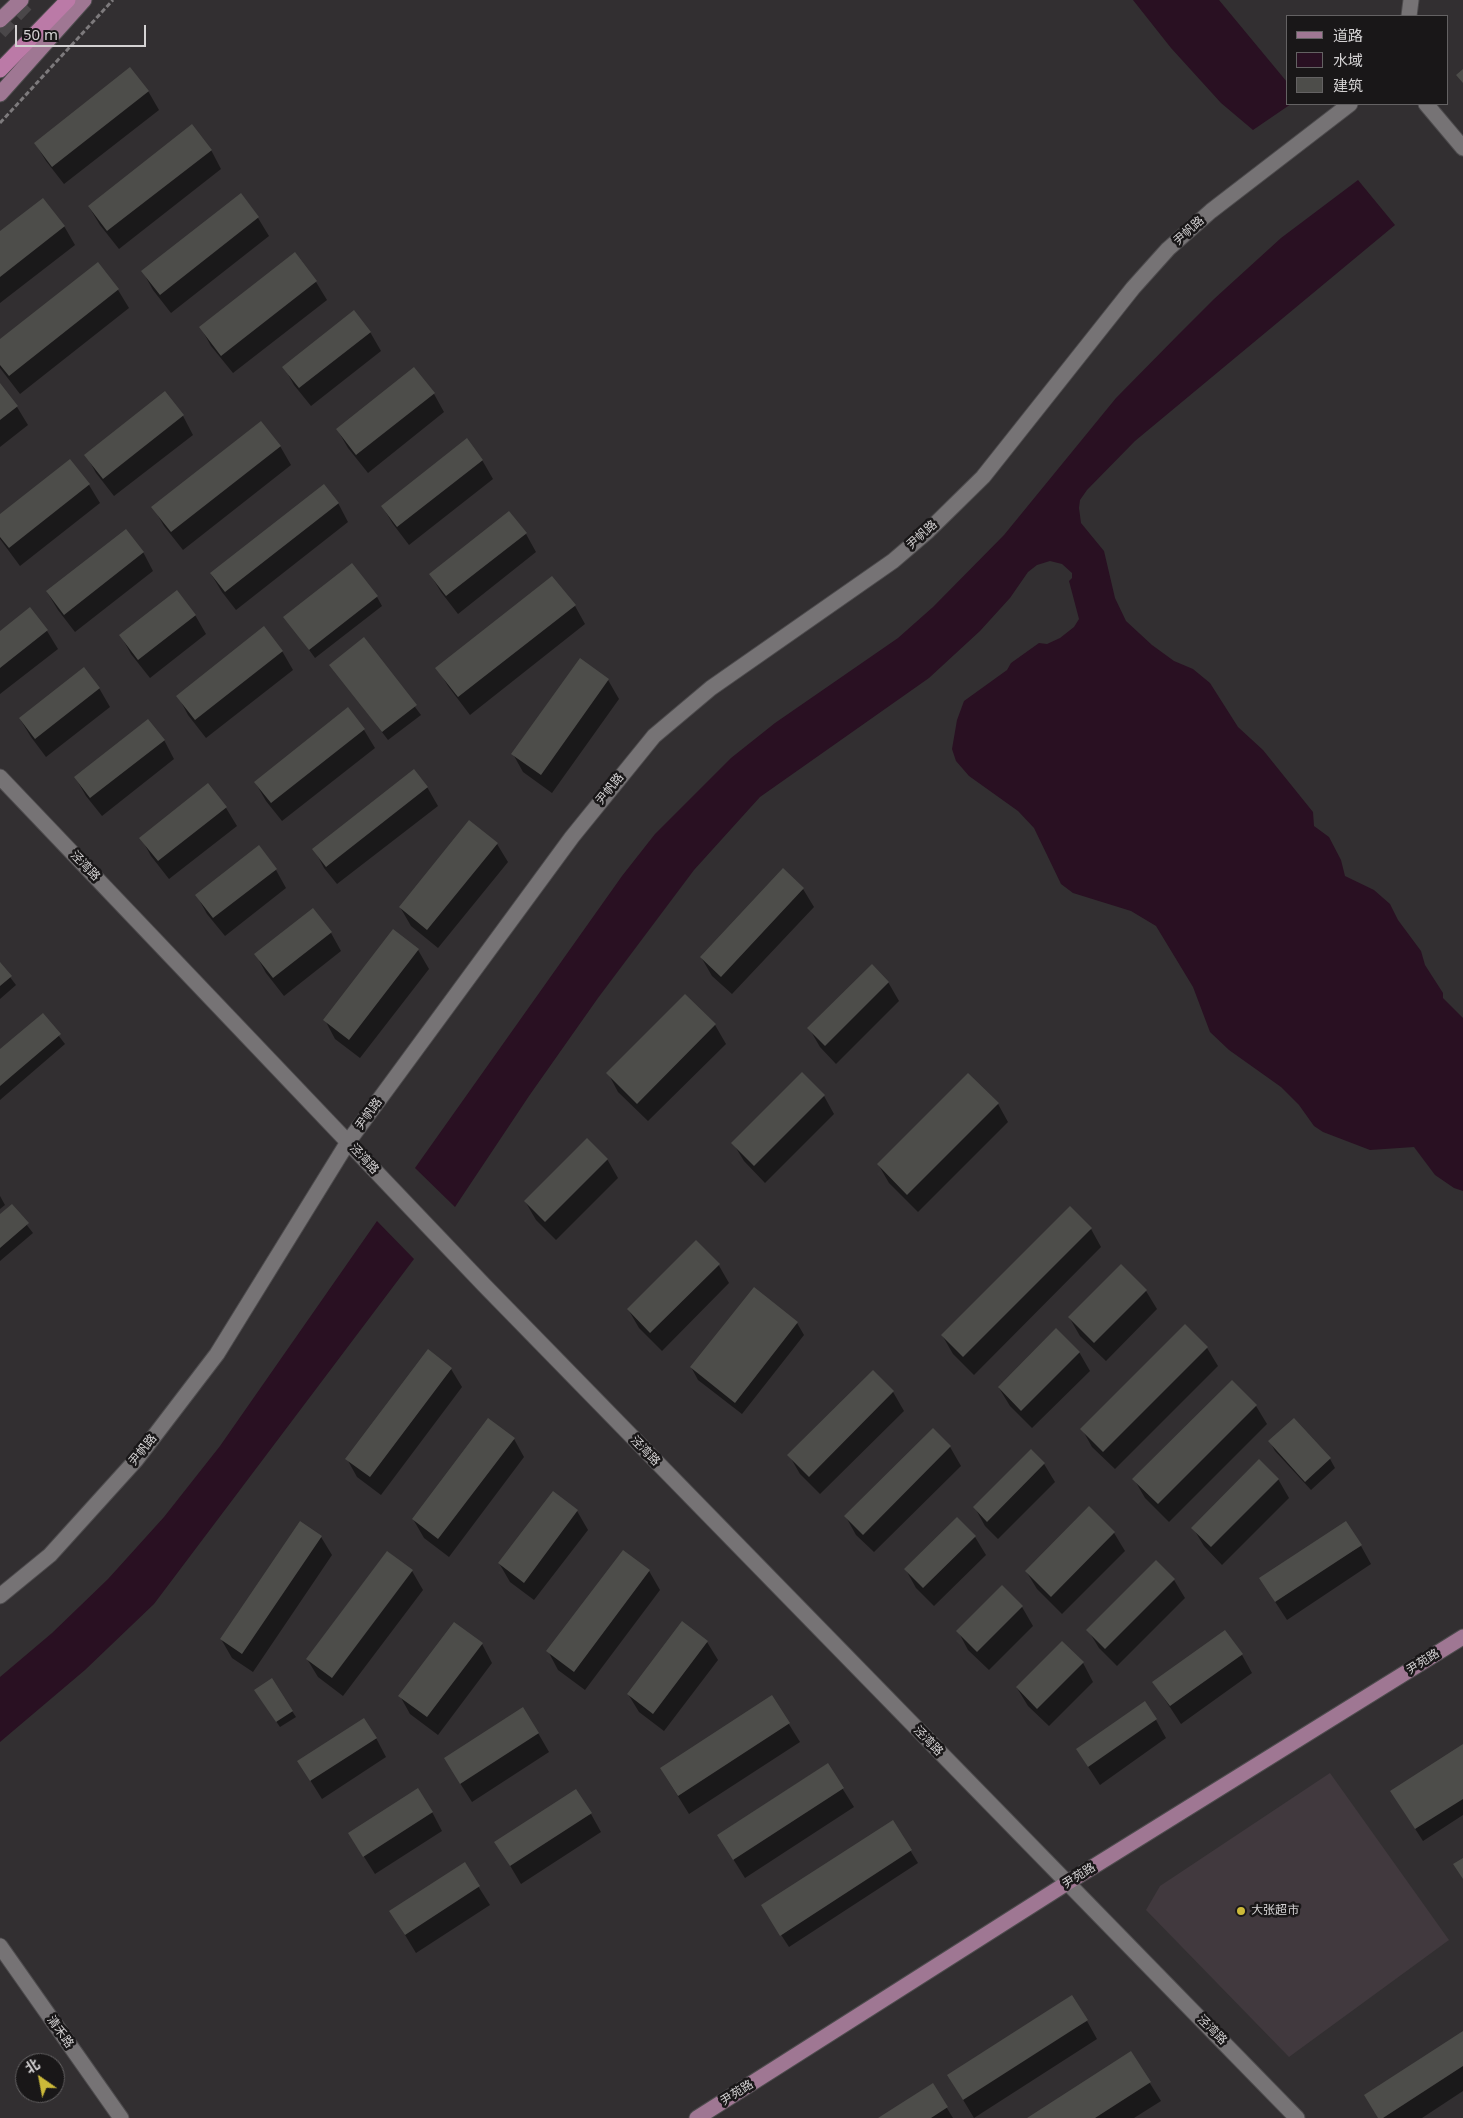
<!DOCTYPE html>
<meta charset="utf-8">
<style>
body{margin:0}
#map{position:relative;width:1463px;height:2118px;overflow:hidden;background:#322f31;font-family:"Noto Sans","Noto Sans SC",sans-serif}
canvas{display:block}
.legend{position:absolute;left:1286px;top:15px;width:162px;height:90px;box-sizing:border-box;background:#191718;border:1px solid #646263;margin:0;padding:6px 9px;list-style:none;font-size:15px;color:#d4d2d3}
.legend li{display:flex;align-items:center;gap:10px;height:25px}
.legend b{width:25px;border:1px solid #646263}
.north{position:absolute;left:15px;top:2053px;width:50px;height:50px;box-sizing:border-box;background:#191718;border:1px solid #646263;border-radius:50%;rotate:327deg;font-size:14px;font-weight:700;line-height:20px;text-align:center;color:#d4d2d3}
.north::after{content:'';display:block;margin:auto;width:18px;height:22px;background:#ccb939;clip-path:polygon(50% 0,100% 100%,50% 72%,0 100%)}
.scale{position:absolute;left:15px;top:25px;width:131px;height:22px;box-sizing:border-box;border:2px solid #d4d2d3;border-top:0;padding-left:6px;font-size:15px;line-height:18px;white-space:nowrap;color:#d4d2d3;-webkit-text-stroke:4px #191718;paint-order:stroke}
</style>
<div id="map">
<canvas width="1463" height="2118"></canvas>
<ul class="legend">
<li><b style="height:6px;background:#9f7793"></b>道路</li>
<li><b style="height:14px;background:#291022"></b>水域</li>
<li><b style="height:14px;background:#4d4d4a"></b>建筑</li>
</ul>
<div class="north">北</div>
<div class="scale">50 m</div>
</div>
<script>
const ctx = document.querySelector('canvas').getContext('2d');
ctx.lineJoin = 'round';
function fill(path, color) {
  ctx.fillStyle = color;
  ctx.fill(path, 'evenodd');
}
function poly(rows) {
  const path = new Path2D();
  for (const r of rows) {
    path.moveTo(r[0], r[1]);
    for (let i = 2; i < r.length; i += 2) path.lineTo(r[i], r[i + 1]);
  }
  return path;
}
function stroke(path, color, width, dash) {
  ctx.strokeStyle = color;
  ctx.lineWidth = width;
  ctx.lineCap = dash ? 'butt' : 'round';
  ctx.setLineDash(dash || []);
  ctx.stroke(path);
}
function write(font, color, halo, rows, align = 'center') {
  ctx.font = font + ' "Noto Sans","Noto Sans SC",sans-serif';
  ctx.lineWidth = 5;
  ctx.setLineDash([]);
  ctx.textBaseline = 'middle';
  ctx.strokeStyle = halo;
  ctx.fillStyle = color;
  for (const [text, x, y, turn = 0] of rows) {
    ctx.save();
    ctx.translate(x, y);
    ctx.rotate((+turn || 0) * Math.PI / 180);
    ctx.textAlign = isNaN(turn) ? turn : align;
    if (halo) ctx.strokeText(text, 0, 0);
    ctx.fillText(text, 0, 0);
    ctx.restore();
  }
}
fill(poly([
 [1330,1773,1449,1940,1289,2057,1146,1910,1160,1886]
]), '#41393e');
fill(poly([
 [1133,0,1219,0,1287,82,1287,104,1291,104,1253,130,1221,103,1171,48],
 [1358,180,1395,225,1135,441,1087,490,1080,500,1079,508,1081,523,1104,551,1115,598,1126,621,1152,645,1174,661,1193,669,1210,683,1238,727,1263,750,1313,812,1314,826,1329,837,1341,860,1345,876,1374,890,1390,904,1398,920,1421,951,1425,965,1443,993,1443,998,1463,1018,1463,1191,1454,1188,1435,1175,1414,1147,1370,1150,1323,1132,1314,1126,1299,1105,1281,1087,1229,1050,1210,1032,1193,987,1156,926,1131,911,1073,893,1061,884,1034,828,1018,811,969,776,956,761,952,749,957,720,964,701,1007,670,1011,663,1039,643,1047,644,1060,638,1074,627,1079,619,1069,581,1072,578,1072,573,1062,564,1050,561,1037,565,1028,572,1010,598,980,631,929,678,760,797,694,870,598,998,529,1096,455,1207,415,1168,622,876,655,834,731,758,775,723,898,638,933,607,1004,535,1116,398,1179,334,1214,299,1281,238],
 [377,1221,414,1259,154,1604,85,1670,0,1742,0,1677,52,1633,108,1579,164,1517,220,1446]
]), '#291022');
fill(poly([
 [148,91,159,110,64,184,46,161,35,143],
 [211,150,221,169,119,249,100,225,89,207],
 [240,195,258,218,269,236,171,313,153,290,143,272],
 [64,226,75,245,0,303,0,233],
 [98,264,118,290,129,308,20,394,0,368,0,340],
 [316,282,327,300,233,373,211,346,201,328],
 [370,332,381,351,311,406,294,385,284,367],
 [414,369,434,394,444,412,368,473,348,448,337,429],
 [0,385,17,407,28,425,0,447],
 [164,393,183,416,193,435,114,496,96,473,86,455],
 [280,446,291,465,183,550,164,526,153,507],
 [70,460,89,485,100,503,20,566,0,539,0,516],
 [482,460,493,479,409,545,393,524,382,506],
 [338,503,348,522,236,610,222,592,211,574],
 [526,534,536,552,458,614,441,592,430,574],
 [143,552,153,571,75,632,58,610,47,592],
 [377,597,382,606,315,658,285,617],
 [575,606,585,624,470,715,448,686,437,668],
 [195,615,206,634,150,678,131,654,121,636],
 [47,631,58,649,0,694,0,633],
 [364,639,421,715,388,740,331,665],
 [282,651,293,670,206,738,188,715,178,696],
 [580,660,608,680,619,699,552,793,523,772,513,754],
 [99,688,110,707,46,757,31,737,20,719],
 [348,709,364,730,375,748,282,821,266,801,255,782],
 [164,740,174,759,102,816,86,796,75,777],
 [208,785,226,808,237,826,169,879,151,856,141,838],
 [427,787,438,806,337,884,324,868,314,849],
 [497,844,508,862,438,948,411,926,400,907],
 [276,870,286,888,225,936,207,914,197,896],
 [803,889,814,907,732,994,712,976,701,957],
 [393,931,418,950,429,969,360,1058,335,1039,325,1020],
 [331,933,341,951,284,996,266,973,256,955],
 [0,964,16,985,0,999],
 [888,982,899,1001,836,1064,820,1047,809,1028],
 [685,996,715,1025,726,1044,648,1121,618,1092,608,1073],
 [42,1014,65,1044,0,1100,0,1051],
 [824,1096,834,1114,765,1183,744,1161,733,1143],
 [998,1104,1008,1122,918,1212,889,1183,878,1164],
 [607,1159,618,1178,556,1240,536,1220,525,1201],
 [0,1196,5,1205,0,1209],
 [12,1206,33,1233,0,1261,0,1216],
 [1091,1229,1101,1247,974,1375,953,1354,942,1335],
 [718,1264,729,1283,662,1351,639,1328,628,1309],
 [1121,1266,1146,1291,1157,1309,1106,1361,1080,1336,1069,1317],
 [797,1323,804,1335,742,1414,698,1380,691,1367],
 [1185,1325,1207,1348,1218,1366,1115,1469,1092,1447,1082,1429],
 [1079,1352,1090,1371,1032,1428,1010,1406,999,1388],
 [451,1369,462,1387,381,1495,357,1477,347,1459],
 [873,1372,893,1392,904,1411,820,1494,800,1474,789,1455],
 [1232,1382,1256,1406,1267,1424,1169,1522,1145,1498,1134,1479],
 [1294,1420,1330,1459,1335,1468,1311,1490,1275,1451,1270,1442],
 [933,1430,950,1447,961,1466,874,1552,856,1535,846,1517],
 [514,1439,524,1457,449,1557,424,1538,413,1519],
 [1031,1451,1044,1464,1055,1482,998,1539,985,1526,975,1508],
 [1278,1479,1289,1498,1222,1565,1204,1546,1193,1528],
 [553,1493,577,1511,588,1530,534,1600,510,1582,499,1563],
 [1089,1508,1114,1533,1125,1551,1062,1614,1037,1589,1026,1571],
 [321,1537,332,1555,253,1672,232,1658,221,1639],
 [975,1537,986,1555,934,1606,916,1588,906,1570],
 [1361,1546,1371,1564,1287,1620,1272,1597],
 [623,1551,649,1571,660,1590,585,1690,558,1670,548,1651],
 [388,1552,412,1571,423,1590,343,1696,318,1677,307,1659],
 [1174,1580,1185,1598,1117,1666,1099,1648,1088,1630],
 [1002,1587,1022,1607,1033,1626,989,1670,968,1650,958,1631],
 [707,1642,718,1660,664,1731,639,1712,628,1694],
 [482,1644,492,1663,438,1735,410,1714,400,1696],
 [1242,1655,1252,1673,1181,1724,1154,1683],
 [1083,1663,1093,1682,1049,1726,1028,1706,1017,1688],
 [259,1696,292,1711,296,1717,280,1727],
 [772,1697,800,1742,689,1814,661,1769],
 [1156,1720,1166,1738,1100,1785,1077,1750],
 [538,1733,549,1752,472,1802,456,1777],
 [376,1738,386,1757,322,1799,310,1780],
 [1463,1746,1463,1815,1423,1841,1399,1804],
 [827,1764,854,1807,745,1878,718,1835],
 [432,1812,442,1831,375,1874,361,1852],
 [591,1814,601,1832,521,1884,496,1842],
 [892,1821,918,1863,789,1947,770,1918],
 [464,1864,490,1905,416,1953,391,1912],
 [1087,2021,1097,2039,974,2118,959,2093],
 [1463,2032,1463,2091,1422,2118,1379,2118],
 [1131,2053,1161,2101,1134,2118,1030,2118],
 [932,2084,953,2118,880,2118]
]), '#0007');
fill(poly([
 [130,67,149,91,52,167,34,143],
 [1463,69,1463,83,1456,75],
 [192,124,212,150,107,231,88,206],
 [241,193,259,217,160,295,141,271],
 [43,198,65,226,0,277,0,231],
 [295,252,317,281,221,356,199,327],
 [98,262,119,289,9,376,0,365,0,339],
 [354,310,371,332,299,388,282,367],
 [414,367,435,393,356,455,336,429],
 [0,383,18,406,0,420],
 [165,391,184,415,103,479,84,455],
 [261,421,281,446,171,532,151,507],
 [467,438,483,460,397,527,381,506],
 [70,459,90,484,9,548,0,537,0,514],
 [324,484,339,503,225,592,210,573],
 [509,511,527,533,446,596,429,574],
 [126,529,144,552,64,615,46,591],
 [352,563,378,596,309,650,283,617],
 [552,576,576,605,458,697,435,668],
 [177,590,196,615,138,660,119,635],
 [30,607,48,630,0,668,0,631],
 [264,626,283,651,195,720,176,696],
 [364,637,417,705,382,732,329,665],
 [580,658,609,679,541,775,511,754],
 [84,667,100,688,35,739,19,718],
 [348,707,365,729,271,803,254,782],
 [148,719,165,740,90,798,74,777],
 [414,769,428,787,326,867,312,849],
 [208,783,227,807,158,861,139,838],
 [469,820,498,843,427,930,399,907],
 [259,845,277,869,213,918,195,895],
 [783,868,804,888,721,977,700,957],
 [313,908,332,932,273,978,254,954],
 [393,929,419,949,349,1040,323,1020],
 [0,962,12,976,0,986],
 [872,964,889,982,825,1046,807,1028],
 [685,994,716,1024,637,1104,606,1073],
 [43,1013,61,1034,0,1086,0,1049],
 [802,1072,825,1095,754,1166,731,1143],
 [968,1073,999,1103,907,1195,877,1164],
 [587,1138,608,1159,545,1222,524,1201],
 [12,1204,29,1223,0,1248,0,1214],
 [1070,1206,1092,1228,963,1357,941,1335],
 [696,1240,720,1264,650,1333,627,1309],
 [1121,1264,1147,1290,1094,1343,1068,1317],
 [754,1287,798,1322,735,1403,690,1367],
 [1185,1324,1208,1347,1103,1452,1080,1429],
 [1056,1328,1080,1352,1021,1411,998,1387],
 [428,1349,452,1368,370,1477,345,1459],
 [873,1370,894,1391,809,1477,787,1455],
 [1232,1380,1257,1405,1158,1504,1132,1479],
 [488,1418,515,1438,438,1539,412,1519],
 [1294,1418,1331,1458,1305,1482,1268,1441],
 [933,1428,951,1446,863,1535,844,1516],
 [1031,1449,1045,1463,987,1522,973,1507],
 [1259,1459,1279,1479,1211,1547,1191,1528],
 [553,1491,578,1510,524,1583,498,1563],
 [1089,1506,1115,1532,1051,1597,1025,1571],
 [957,1517,976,1536,923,1588,904,1569],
 [300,1521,322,1536,242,1654,220,1639],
 [1346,1521,1362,1545,1275,1602,1259,1578],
 [623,1550,650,1570,574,1672,546,1651],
 [387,1551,413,1570,332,1678,306,1659],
 [1156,1560,1175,1579,1105,1649,1086,1630],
 [1002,1585,1023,1606,977,1652,956,1631],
 [682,1621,708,1641,653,1714,627,1694],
 [454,1622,483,1643,427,1717,398,1696],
 [1225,1630,1243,1654,1170,1706,1152,1682],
 [1062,1641,1084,1662,1037,1709,1016,1687],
 [272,1678,293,1711,276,1722,254,1690],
 [772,1695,790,1723,678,1796,660,1768],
 [1145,1701,1157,1719,1088,1767,1076,1749],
 [523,1707,539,1733,460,1784,444,1758],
 [364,1718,377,1738,310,1781,297,1761],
 [1463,1744,1463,1799,1415,1829,1390,1791],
 [828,1763,844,1788,733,1860,717,1835],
 [418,1788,433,1812,363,1857,348,1833],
 [576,1789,592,1813,510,1866,494,1842],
 [893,1820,912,1850,780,1936,761,1905],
 [1463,1858,1463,1879,1453,1864],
 [465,1862,480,1886,405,1935,389,1911],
 [1072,1995,1088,2020,963,2100,947,2075],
 [1463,2031,1463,2066,1383,2118,1378,2118,1364,2095],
 [1131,2051,1151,2082,1095,2118,1027,2118],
 [933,2083,948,2107,931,2118,878,2118]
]), '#4d4d4a');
stroke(poly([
 [0,32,30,0]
]), '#4a4749', 15, [15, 8]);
const minor = poly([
 [1409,16,1411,0],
 [1426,104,1463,148],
 [0,777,484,1285,1297,2118],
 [0,1596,50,1555,136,1460,217,1354,348,1142,572,837,654,736,711,688,893,561,928,531,983,477,1133,288,1168,249,1211,211,1350,104],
 [0,1946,121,2118]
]);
const major = poly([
 [0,20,21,0],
 [0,94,84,0],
 [697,2118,1067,1883,1463,1637]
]);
const highway = poly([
 [0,70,68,0]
]);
stroke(minor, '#4d4b4d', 17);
stroke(major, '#4d4b4d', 17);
stroke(highway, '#4d4b4d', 17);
stroke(poly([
 [0,123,113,0]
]), '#7d7a7c', 3, [5, 2.5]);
stroke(minor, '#767375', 15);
stroke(major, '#9f7793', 15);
stroke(highway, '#bb7aa7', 15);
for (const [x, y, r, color] of [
 [1241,1911,5,"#ccb939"]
]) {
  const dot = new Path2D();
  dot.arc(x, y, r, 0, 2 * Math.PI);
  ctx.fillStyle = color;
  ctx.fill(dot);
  stroke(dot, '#191718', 2);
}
write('12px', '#d4d2d3', '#191718', [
 ["尹帆路",1189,231,-42],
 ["尹帆路",922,535,-42],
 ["尹帆路",610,789,-51],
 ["泾湾路",85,866,46],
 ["尹帆路",369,1114,-54],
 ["泾湾路",364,1159,47],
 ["尹帆路",143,1450,-51],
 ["泾湾路",645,1451,46],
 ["尹苑路",1423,1662,-32],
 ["泾湾路",928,1741,46],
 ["尹苑路",1079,1876,-32],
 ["泾湾路",1212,2030,45],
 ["清禾路",60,2032,55],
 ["尹苑路",737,2093,-32]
]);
write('12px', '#d4d2d3', '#191718', [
 ["大张超市",1251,1911]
], 'left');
</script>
